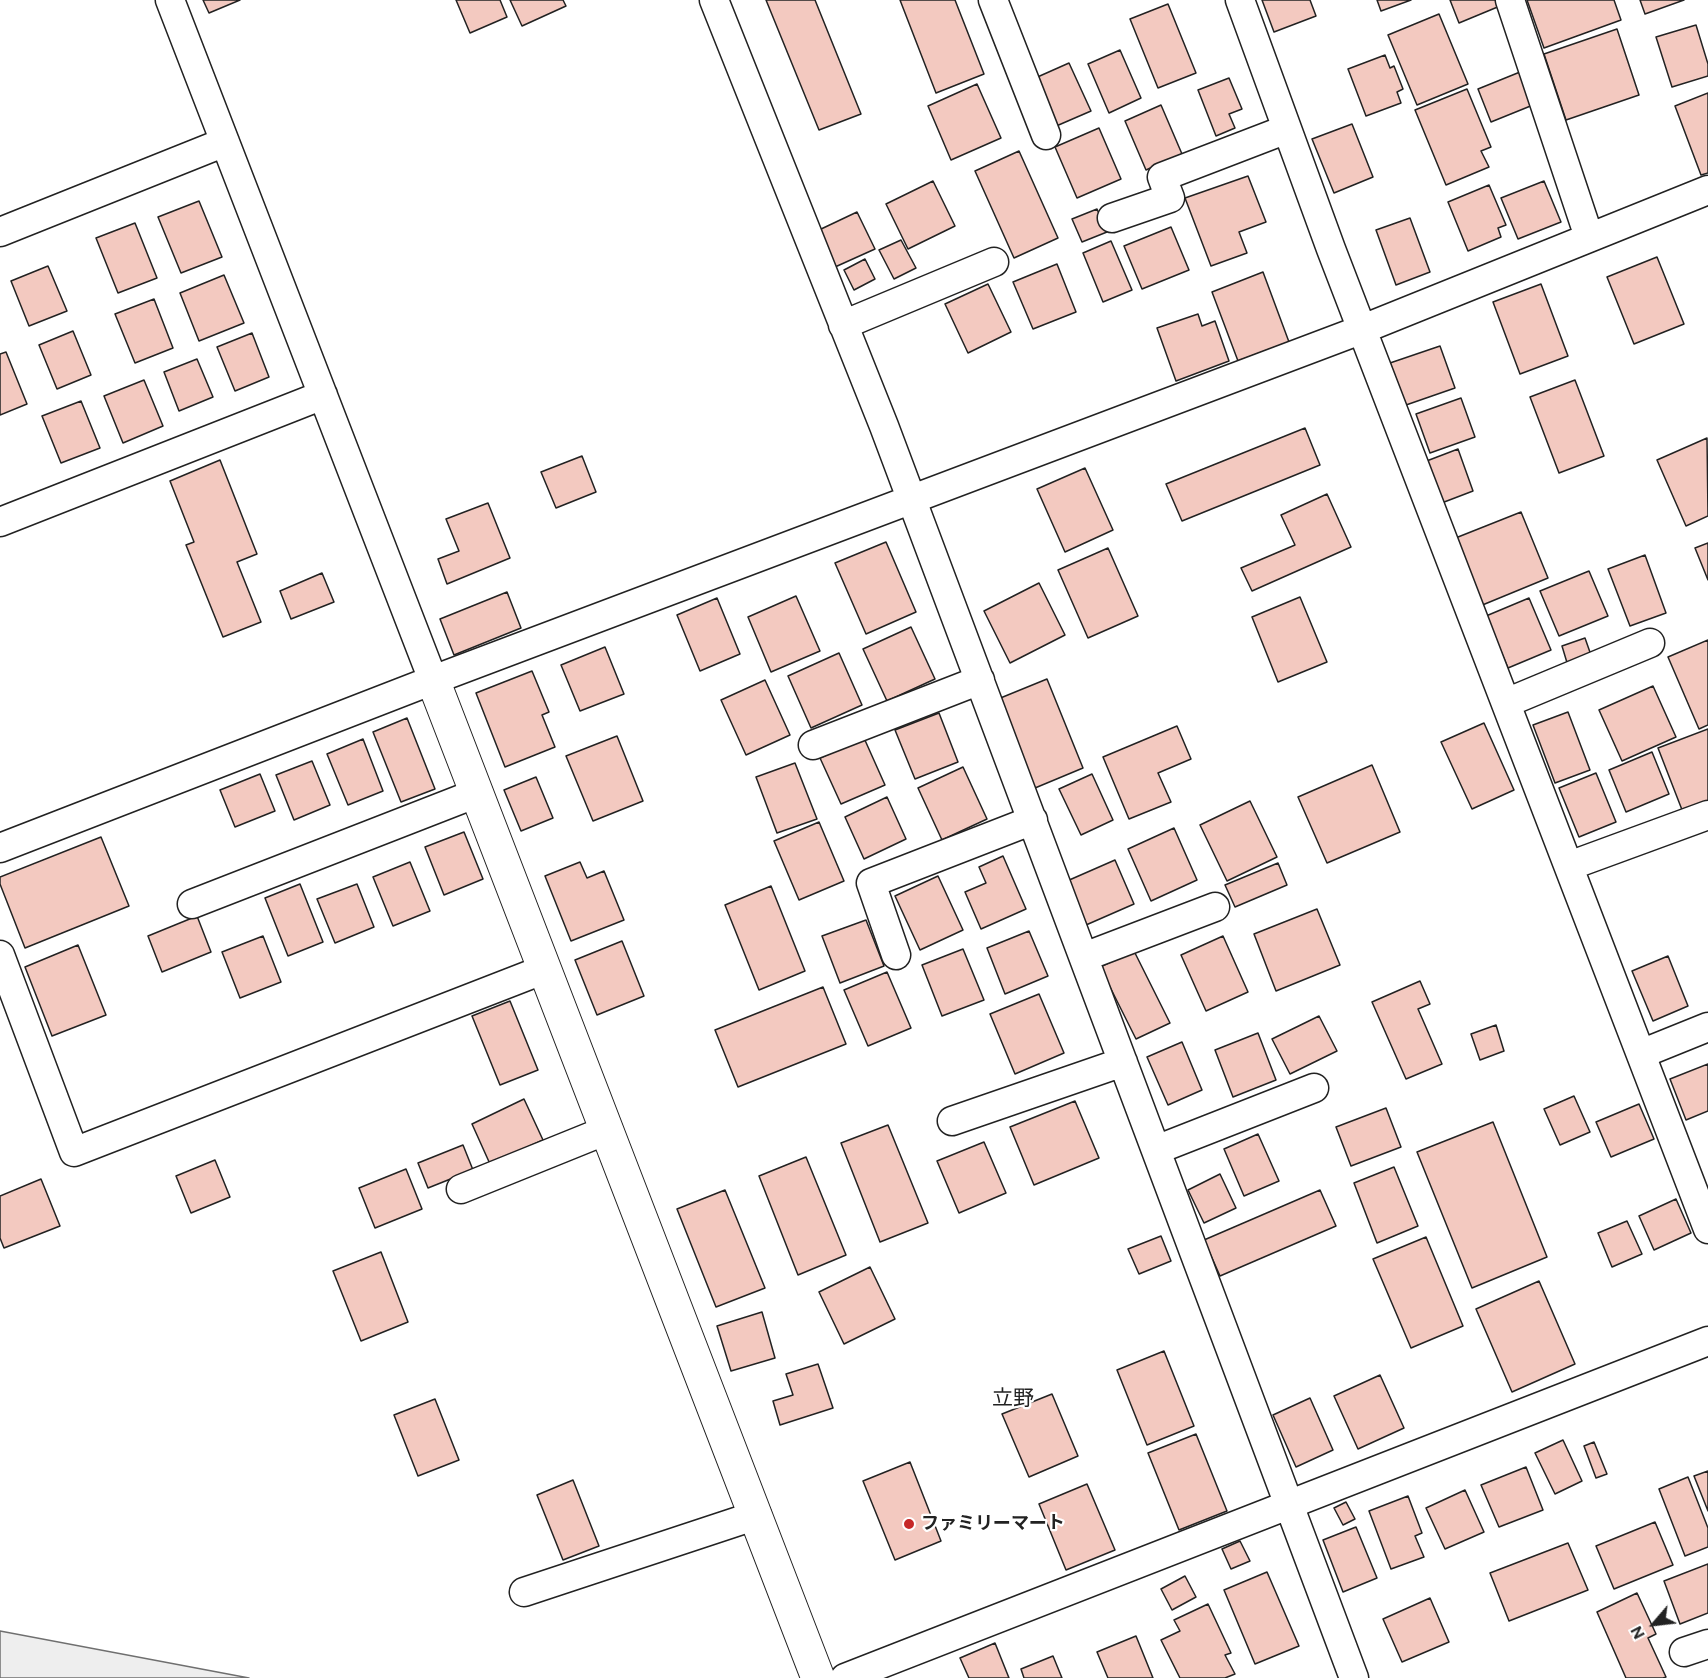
<!DOCTYPE html>
<meta charset="utf-8">
<style>
body{margin:0}
#map{position:relative;width:1708px;height:1678px;overflow:hidden;background:#fff;font-family:"DM Sans",sans-serif}
canvas{display:block}
.north{position:absolute;left:1624px;top:1594px;width:60px;height:60px;-webkit-text-stroke:4px #fff;paint-order:stroke;rotate:242deg;font-size:16px;font-weight:700;line-height:24px;text-align:center;color:#222}
.north::after{content:'';display:block;margin:auto;width:21px;height:27px;background:#222;clip-path:polygon(50% 0,100% 100%,50% 72%,0 100%)}
</style>
<div id="map">
<canvas width="1708" height="1678"></canvas>
<div class="north">N</div>
</div>
<script>
const ctx = document.querySelector('canvas').getContext('2d');
ctx.lineJoin = 'round';
function fill(path, color) {
  ctx.fillStyle = color;
  ctx.fill(path, 'evenodd');
}
function poly(rows) {
  const path = new Path2D();
  for (const r of rows) {
    path.moveTo(r[0], r[1]);
    for (let i = 2; i < r.length; i += 2) path.lineTo(r[i], r[i + 1]);
  }
  return path;
}
function stroke(path, color, width, dash) {
  ctx.strokeStyle = color;
  ctx.lineWidth = width;
  ctx.lineCap = dash ? 'butt' : 'round';
  ctx.setLineDash(dash || []);
  ctx.stroke(path);
}
function write(font, color, halo, rows, align = 'center') {
  ctx.font = font + ' "DM Sans","Noto Sans JP",sans-serif';
  ctx.lineWidth = 4.5;
  ctx.setLineDash([]);
  ctx.textBaseline = 'middle';
  ctx.strokeStyle = halo;
  ctx.fillStyle = color;
  for (const [text, x, y, turn = 0] of rows) {
    ctx.save();
    ctx.translate(x, y);
    ctx.rotate((+turn || 0) * Math.PI / 180);
    ctx.textAlign = isNaN(turn) ? turn : align;
    if (halo) ctx.strokeText(text, 0, 0);
    ctx.fillText(text, 0, 0);
    ctx.restore();
  }
}
const green = poly([
 [0,1631,249,1678,0,1678,0,1631]
]);
fill(green, '#eee');
stroke(green, '#6f6f6f', 1.5);
const building = poly([
 [203,0,240,0,209,13,203,0],
 [456,0,500,0,507,17,470,33,456,0],
 [510,0,563,0,566,6,522,26,510,0],
 [766,0,815,0,861,114,819,130,766,0],
 [900,0,955,0,984,74,936,93,900,0],
 [1262,0,1310,0,1316,16,1274,32,1262,0],
 [1377,0,1411,0,1381,11,1377,0],
 [1450,0,1498,0,1500,6,1459,23,1450,0],
 [1527,0,1614,0,1621,20,1544,48,1527,0],
 [1640,0,1684,0,1645,14,1640,0],
 [1168,4,1196,73,1158,88,1130,19,1168,4],
 [1439,14,1468,84,1417,105,1388,35,1439,14],
 [1696,25,1708,64,1708,76,1672,87,1656,37,1696,25],
 [1617,29,1639,95,1566,120,1544,54,1617,29],
 [1120,50,1141,98,1109,113,1088,64,1120,50],
 [1385,55,1390,68,1394,66,1403,89,1397,92,1401,103,1366,116,1348,69,1385,55],
 [1069,63,1091,111,1054,127,1033,79,1069,63],
 [1520,72,1533,105,1491,122,1478,89,1520,72],
 [1229,78,1242,109,1229,114,1235,128,1216,136,1198,90,1229,78],
 [977,84,1001,138,951,160,928,106,977,84],
 [1467,89,1491,147,1481,151,1489,167,1446,185,1415,110,1467,89],
 [1708,93,1708,173,1701,175,1675,106,1708,93],
 [1161,105,1182,154,1146,170,1125,121,1161,105],
 [1352,124,1373,177,1334,193,1312,139,1352,124],
 [1099,128,1121,179,1077,198,1055,147,1099,128],
 [1019,151,1058,238,1014,258,975,171,1019,151],
 [1248,176,1266,222,1239,232,1247,253,1211,266,1185,198,1248,176],
 [933,181,955,226,908,249,886,204,933,181],
 [1544,181,1561,222,1518,239,1501,198,1544,181],
 [1489,185,1506,225,1498,228,1501,237,1468,251,1448,202,1489,185],
 [199,201,222,257,181,273,158,217,199,201],
 [1097,209,1107,232,1082,242,1072,219,1097,209],
 [857,212,875,249,835,267,819,230,857,212],
 [1410,218,1430,272,1396,285,1376,230,1410,218],
 [135,223,157,278,118,293,96,238,135,223],
 [1171,227,1189,270,1142,289,1124,246,1171,227],
 [901,240,916,268,894,279,879,250,901,240],
 [1111,241,1132,290,1103,302,1083,253,1111,241],
 [1657,257,1684,324,1634,344,1607,277,1657,257],
 [865,259,875,279,854,290,844,270,865,259],
 [1057,264,1076,312,1033,329,1013,282,1057,264],
 [48,266,67,311,29,326,11,281,48,266],
 [1263,272,1289,342,1238,361,1212,292,1263,272],
 [224,275,244,323,199,341,180,293,224,275],
 [988,284,1011,332,968,353,945,304,988,284],
 [1541,284,1568,356,1520,374,1493,302,1541,284],
 [154,299,173,348,135,363,115,314,154,299],
 [1198,314,1202,326,1215,321,1229,361,1176,381,1157,328,1198,314],
 [73,331,91,375,57,389,39,345,73,331],
 [252,333,269,377,235,391,217,347,252,333],
 [1440,346,1455,388,1406,405,1390,363,1440,346],
 [6,352,27,404,0,415,0,354,6,352],
 [197,359,213,397,179,411,164,372,197,359],
 [144,380,163,426,123,443,104,396,144,380],
 [1575,380,1604,456,1559,473,1530,397,1575,380],
 [1461,398,1475,437,1430,453,1416,414,1461,398],
 [81,401,100,448,61,463,42,416,81,401],
 [1305,428,1320,465,1182,521,1166,484,1305,428],
 [1707,438,1708,516,1686,526,1657,460,1707,438],
 [1458,449,1473,491,1439,504,1424,462,1458,449],
 [582,456,596,492,556,508,541,472,582,456],
 [220,460,257,554,237,562,261,622,223,637,186,545,194,542,170,481,220,460],
 [1085,468,1113,530,1065,552,1037,489,1085,468],
 [1327,494,1351,547,1252,591,1241,568,1295,545,1281,515,1327,494],
 [488,503,510,558,447,584,438,559,459,551,446,519,488,503],
 [1521,512,1548,578,1480,606,1453,539,1521,512],
 [886,542,916,612,866,634,835,563,886,542],
 [1708,543,1708,580,1695,548,1708,543],
 [1108,548,1138,616,1088,638,1058,570,1108,548],
 [1645,555,1666,613,1630,626,1608,569,1645,555],
 [1589,571,1608,616,1559,636,1540,591,1589,571],
 [322,573,334,602,291,619,280,591,322,573],
 [1039,583,1065,635,1010,663,984,611,1039,583],
 [507,592,521,628,454,655,440,619,507,592],
 [796,596,820,651,771,672,748,617,796,596],
 [1300,597,1327,662,1278,682,1252,617,1300,597],
 [717,598,740,654,700,671,677,615,717,598],
 [1529,598,1551,650,1508,668,1486,616,1529,598],
 [911,627,935,679,887,701,863,649,911,627],
 [1585,638,1592,658,1568,666,1562,646,1585,638],
 [1708,640,1708,725,1699,729,1668,657,1708,640],
 [605,647,624,694,580,711,561,665,605,647],
 [839,653,862,705,811,728,788,676,839,653],
 [532,671,549,712,542,715,555,747,505,767,476,693,532,671],
 [1047,679,1083,768,1035,788,998,699,1047,679],
 [765,680,790,735,746,755,721,700,765,680],
 [1653,686,1676,737,1622,761,1599,710,1653,686],
 [1568,712,1590,770,1555,783,1533,725,1568,712],
 [939,713,958,762,915,779,895,730,939,713],
 [407,718,435,789,401,802,373,732,407,718],
 [1484,723,1514,790,1472,809,1441,742,1484,723],
 [1177,726,1191,759,1158,773,1171,802,1129,819,1103,757,1177,726],
 [1708,729,1708,805,1684,815,1658,748,1708,729],
 [617,736,643,801,593,821,566,756,617,736],
 [864,738,885,785,841,804,820,758,864,738],
 [363,739,383,791,348,805,327,754,363,739],
 [1652,752,1669,794,1626,812,1609,770,1652,752],
 [312,761,330,805,294,820,276,775,312,761],
 [795,763,817,819,777,833,756,777,795,763],
 [1372,765,1400,832,1327,863,1298,797,1372,765],
 [963,767,987,819,942,840,918,788,963,767],
 [1596,773,1616,822,1579,837,1559,788,1596,773],
 [260,774,275,811,235,827,220,790,260,774],
 [1092,774,1113,820,1081,835,1059,789,1092,774],
 [536,777,553,818,521,831,504,790,536,777],
 [887,797,906,839,864,859,845,817,887,797],
 [1250,801,1277,857,1227,881,1200,825,1250,801],
 [819,822,844,881,799,900,774,841,819,822],
 [1174,828,1197,880,1151,901,1128,849,1174,828],
 [464,832,483,879,444,895,425,847,464,832],
 [101,837,129,906,25,948,0,884,0,877,101,837],
 [1003,856,1026,909,981,929,965,892,986,883,979,867,1003,856],
 [1115,860,1134,904,1086,925,1067,881,1115,860],
 [410,862,430,911,393,926,373,877,410,862],
 [580,862,587,878,604,871,624,920,571,941,545,876,580,862],
 [1278,863,1287,885,1235,907,1225,885,1278,863],
 [938,876,963,930,920,950,895,896,938,876],
 [300,884,323,942,288,956,265,898,300,884],
 [357,884,374,927,335,943,317,899,357,884],
 [771,886,805,971,759,990,725,905,771,886],
 [1317,909,1340,965,1276,991,1254,934,1317,909],
 [197,916,211,952,162,972,148,936,197,916],
 [866,920,884,966,840,983,822,936,866,920],
 [1029,931,1048,976,1005,994,987,948,1029,931],
 [263,936,281,982,240,998,222,952,263,936],
 [1223,936,1248,992,1206,1011,1181,955,1223,936],
 [622,941,644,996,597,1015,575,960,622,941],
 [78,945,106,1015,52,1036,25,967,78,945],
 [963,949,984,1000,942,1016,922,965,963,949],
 [1134,951,1170,1023,1136,1039,1100,967,1134,951],
 [1668,956,1688,1006,1653,1021,1632,971,1668,956],
 [887,972,911,1028,868,1046,844,990,887,972],
 [1420,981,1430,1004,1418,1009,1442,1064,1406,1079,1372,1002,1420,981],
 [823,987,846,1044,738,1087,715,1030,823,987],
 [1039,994,1064,1053,1015,1074,990,1014,1039,994],
 [510,1001,538,1070,500,1085,472,1016,510,1001],
 [1319,1016,1337,1051,1290,1074,1272,1039,1319,1016],
 [1496,1025,1504,1051,1480,1060,1471,1034,1496,1025],
 [1258,1033,1276,1080,1233,1097,1215,1050,1258,1033],
 [1182,1042,1202,1090,1168,1105,1147,1057,1182,1042],
 [1708,1064,1708,1111,1686,1120,1670,1079,1708,1064],
 [1574,1096,1590,1132,1560,1145,1544,1109,1574,1096],
 [524,1099,543,1140,490,1164,472,1124,524,1099],
 [1075,1101,1099,1158,1034,1185,1010,1127,1075,1101],
 [1639,1104,1654,1139,1611,1157,1596,1122,1639,1104],
 [1386,1108,1401,1147,1351,1166,1336,1127,1386,1108],
 [1493,1122,1547,1257,1472,1288,1417,1152,1493,1122],
 [888,1125,928,1223,880,1242,841,1143,888,1125],
 [1258,1134,1279,1181,1244,1196,1224,1149,1258,1134],
 [984,1142,1006,1193,959,1213,937,1161,984,1142],
 [463,1145,473,1170,428,1188,418,1163,463,1145],
 [806,1157,846,1255,798,1275,759,1176,806,1157],
 [215,1160,230,1197,191,1213,176,1176,215,1160],
 [1394,1167,1418,1226,1377,1243,1354,1183,1394,1167],
 [406,1169,422,1209,375,1228,359,1188,406,1169],
 [1220,1174,1236,1208,1204,1223,1188,1190,1220,1174],
 [41,1179,60,1226,4,1248,0,1238,0,1196,41,1179],
 [725,1190,765,1288,716,1307,677,1209,725,1190],
 [1320,1190,1336,1226,1220,1276,1204,1240,1320,1190],
 [1676,1199,1691,1233,1654,1250,1639,1216,1676,1199],
 [1627,1221,1642,1254,1612,1267,1598,1233,1627,1221],
 [1161,1236,1171,1261,1139,1274,1128,1249,1161,1236],
 [1426,1237,1463,1326,1411,1348,1373,1259,1426,1237],
 [381,1252,408,1322,361,1341,333,1271,381,1252],
 [870,1267,895,1319,844,1344,819,1292,870,1267],
 [1539,1281,1575,1364,1512,1392,1476,1309,1539,1281],
 [762,1312,775,1358,731,1371,717,1326,762,1312],
 [1164,1351,1194,1426,1147,1445,1117,1370,1164,1351],
 [818,1364,833,1408,780,1425,773,1401,793,1395,786,1374,818,1364],
 [1380,1375,1404,1428,1358,1449,1334,1396,1380,1375],
 [1052,1394,1078,1456,1029,1477,1002,1414,1052,1394],
 [1310,1398,1333,1450,1296,1467,1273,1415,1310,1398],
 [435,1399,459,1460,418,1476,394,1415,435,1399],
 [1196,1434,1227,1511,1179,1530,1148,1453,1196,1434],
 [1563,1440,1582,1481,1555,1494,1535,1453,1563,1440],
 [1594,1442,1607,1474,1596,1478,1584,1446,1594,1442],
 [910,1462,941,1541,895,1560,863,1481,910,1462],
 [1526,1467,1543,1510,1499,1527,1481,1485,1526,1467],
 [1708,1471,1708,1511,1694,1476,1708,1471],
 [1688,1477,1708,1528,1708,1547,1685,1556,1659,1489,1688,1477],
 [573,1480,599,1546,563,1560,537,1495,573,1480],
 [1087,1484,1115,1550,1066,1570,1039,1504,1087,1484],
 [1465,1490,1484,1532,1445,1549,1426,1508,1465,1490],
 [1408,1496,1422,1533,1415,1536,1424,1557,1391,1569,1369,1511,1408,1496],
 [1346,1502,1355,1519,1343,1525,1334,1508,1346,1502],
 [1655,1522,1673,1565,1614,1589,1596,1546,1655,1522],
 [1356,1527,1377,1578,1343,1592,1323,1540,1356,1527],
 [1240,1541,1250,1561,1231,1569,1222,1549,1240,1541],
 [1568,1543,1588,1590,1509,1621,1490,1573,1568,1543],
 [1708,1564,1708,1613,1680,1624,1664,1581,1708,1564],
 [1267,1572,1299,1646,1255,1664,1224,1590,1267,1572],
 [1185,1576,1196,1597,1172,1610,1161,1589,1185,1576],
 [1637,1593,1656,1634,1648,1638,1666,1677,1663,1678,1626,1678,1597,1612,1637,1593],
 [1430,1598,1449,1642,1402,1662,1383,1619,1430,1598],
 [1208,1604,1231,1653,1225,1655,1235,1674,1225,1678,1180,1678,1161,1640,1180,1631,1174,1620,1208,1604],
 [1136,1636,1153,1678,1108,1678,1097,1652,1136,1636],
 [995,1643,1009,1678,969,1678,960,1658,995,1643],
 [1053,1656,1062,1678,1024,1678,1021,1669,1053,1656]
]);
fill(building, '#f3c9c0');
stroke(building, '#222', 1.5);
const street = poly([
 [170,0,433,680],
 [714,0,884,426,1354,1678],
 [993,0,1046,135],
 [1240,0,1331,249,1708,1229],
 [1510,0,1589,237],
 [1112,218,1170,198,1162,177,1287,129],
 [0,232,225,142],
 [843,325,994,262],
 [0,522,323,395],
 [1506,703,1650,643],
 [813,745,980,680],
 [0,848,433,680,1363,329,1708,190],
 [1569,866,1708,815],
 [192,904,477,793],
 [0,955,74,1152,545,969],
 [896,955,871,883,1033,820],
 [1084,957,1215,907],
 [1641,1054,1708,1027],
 [952,1121,1123,1062],
 [1156,1150,1314,1088],
 [461,1189,607,1130],
 [524,1592,757,1515],
 [1684,1652,1708,1644],
 [845,1678,1708,1341]
]);
const secondary = poly([
 [433,680,818,1678]
]);
stroke(street, '#222', 31);
stroke(secondary, '#222', 35);
stroke(street, '#fff', 28);
stroke(secondary, '#fff', 33);
for (const [x, y, r, color] of [
 [909,1524,6,"#c62828"]
]) {
  const dot = new Path2D();
  dot.arc(x, y, r, 0, 2 * Math.PI);
  ctx.fillStyle = color;
  ctx.fill(dot);
  stroke(dot, '#fff', 2);
}
write('bold 18px', '#222', '#fff', [
 ["ファミリーマート",921,1524]
], 'left');
write('21px', '#222', '#fff', [
 ["立野",1013,1399]
]);
</script>
